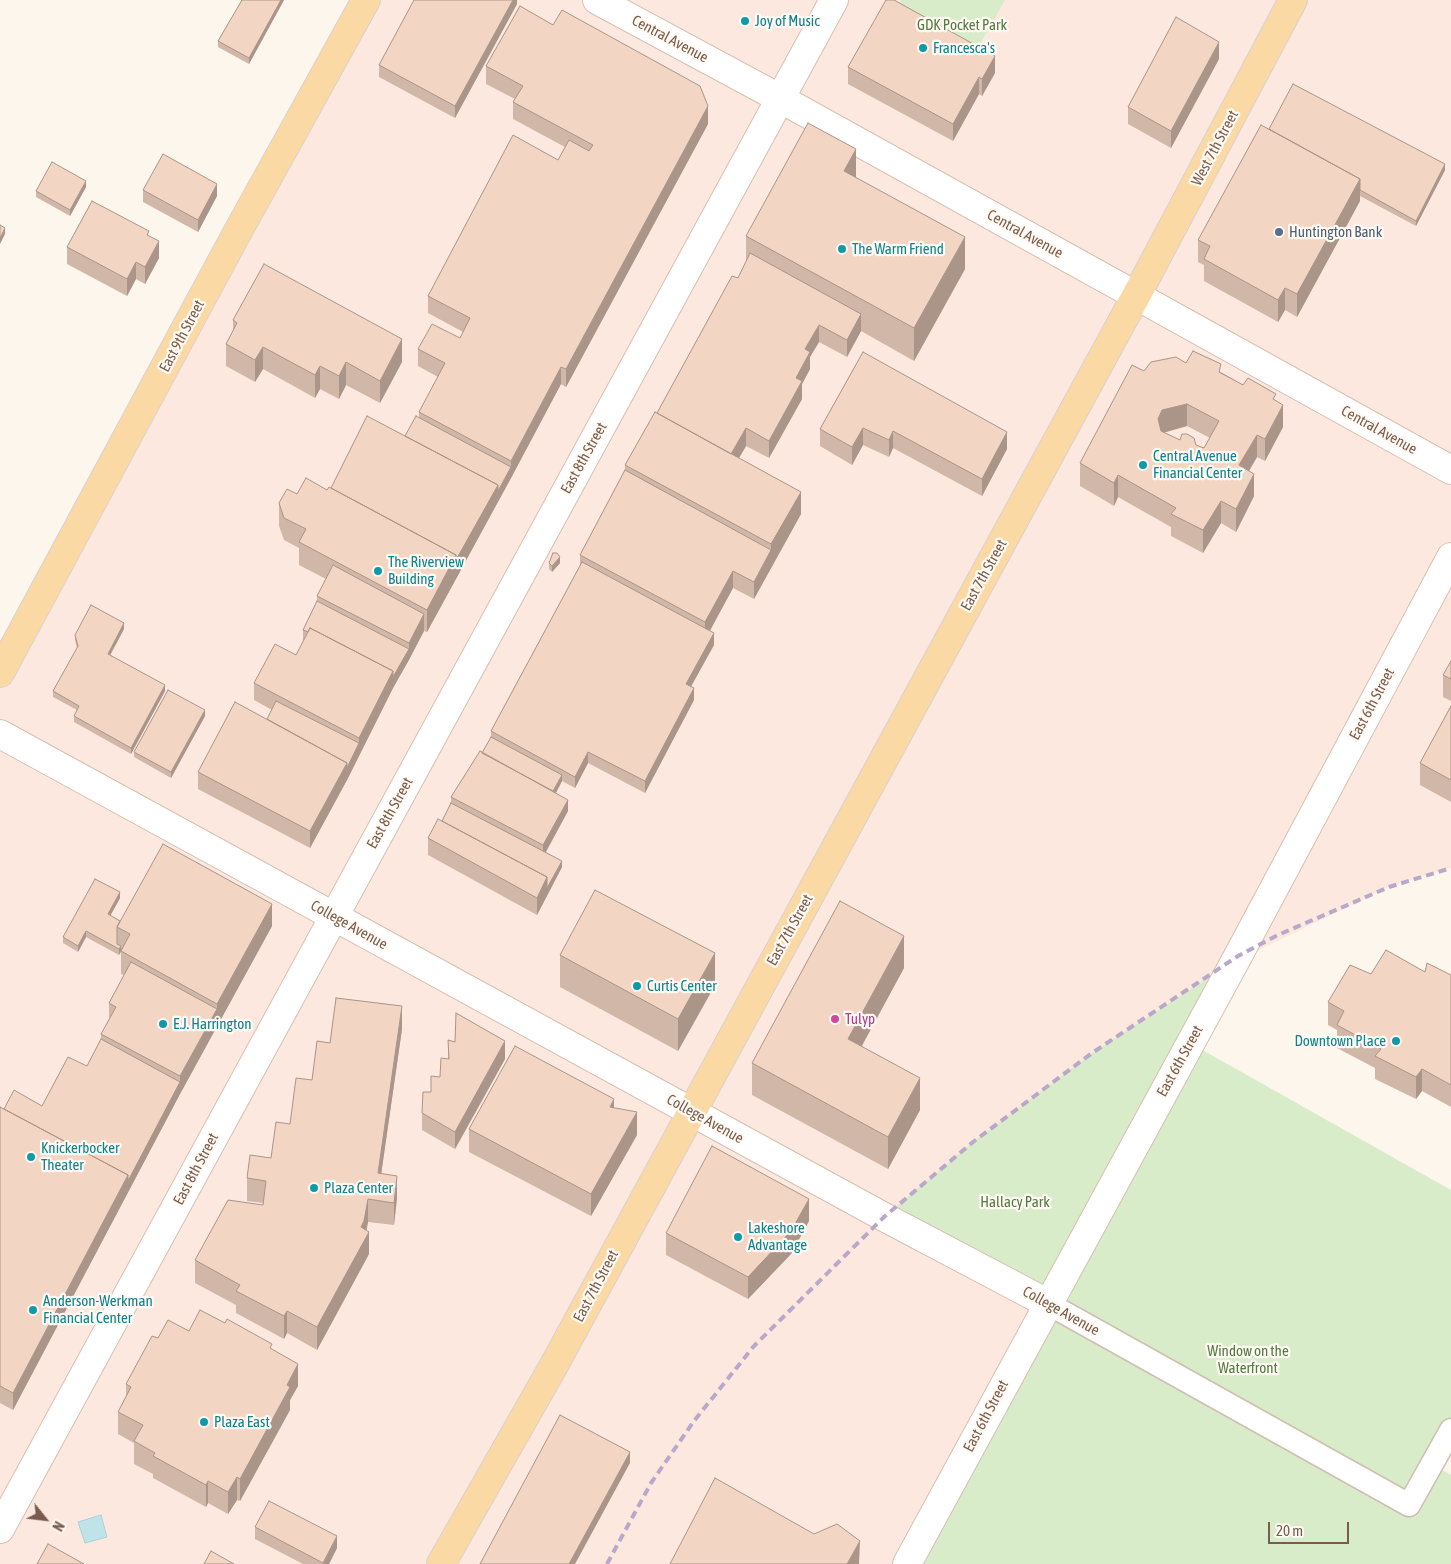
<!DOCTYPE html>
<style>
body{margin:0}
#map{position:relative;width:1451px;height:1564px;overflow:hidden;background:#fdf6ec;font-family:"Asap Condensed",sans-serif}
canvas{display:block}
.north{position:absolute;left:20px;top:1494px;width:50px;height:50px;-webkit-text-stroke:4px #fffaf3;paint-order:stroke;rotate:119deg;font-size:14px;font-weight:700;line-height:20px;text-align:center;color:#7a5c4d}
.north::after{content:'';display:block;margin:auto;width:18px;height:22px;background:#7a5c4d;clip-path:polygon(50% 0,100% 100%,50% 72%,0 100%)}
.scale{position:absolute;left:1268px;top:1522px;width:81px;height:22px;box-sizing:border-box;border:2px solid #7a5c4d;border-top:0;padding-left:6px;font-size:15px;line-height:18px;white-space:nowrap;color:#7a5c4d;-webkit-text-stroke:4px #fffaf3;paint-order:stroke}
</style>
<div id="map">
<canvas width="1451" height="1564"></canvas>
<div class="north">N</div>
<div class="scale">20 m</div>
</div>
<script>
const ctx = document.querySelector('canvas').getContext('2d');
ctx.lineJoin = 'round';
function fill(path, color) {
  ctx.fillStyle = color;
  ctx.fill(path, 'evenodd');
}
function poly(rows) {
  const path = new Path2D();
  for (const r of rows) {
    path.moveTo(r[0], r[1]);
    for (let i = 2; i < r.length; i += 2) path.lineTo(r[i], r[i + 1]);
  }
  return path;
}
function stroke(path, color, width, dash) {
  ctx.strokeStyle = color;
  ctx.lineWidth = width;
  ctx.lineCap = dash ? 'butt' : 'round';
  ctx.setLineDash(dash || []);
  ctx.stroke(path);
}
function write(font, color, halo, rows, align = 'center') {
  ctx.font = font + ' "Asap Condensed",sans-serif';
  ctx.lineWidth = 4.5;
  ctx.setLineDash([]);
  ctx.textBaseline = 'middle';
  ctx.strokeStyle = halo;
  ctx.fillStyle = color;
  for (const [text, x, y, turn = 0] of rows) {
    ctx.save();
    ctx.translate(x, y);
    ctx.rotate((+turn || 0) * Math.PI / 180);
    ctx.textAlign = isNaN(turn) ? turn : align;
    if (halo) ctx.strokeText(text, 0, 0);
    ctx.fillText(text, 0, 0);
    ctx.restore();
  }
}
fill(poly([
 [365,0,1451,0,1451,868,1389,887,1230,964,907,1564,0,1564,0,674]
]), '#fde8e0');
fill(poly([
 [901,0,1005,0,971,60,892,16],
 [1230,964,1044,1301,884,1217,973,1142,1092,1053],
 [1190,1043,1451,1190,1451,1426,1430,1463,1451,1475,1451,1564,907,1564]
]), '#d8ecc9');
const water = poly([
 [101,1515,107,1537,85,1543,78,1522,101,1515]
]);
fill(water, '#bfe3e8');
stroke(water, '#a5d3da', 1);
const street = poly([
 [1047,1303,1409,1505,1451,1430]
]);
const secondary = poly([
 [597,0,781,99,1451,470],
 [0,734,884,1217,1047,1303],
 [0,1529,834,0],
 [907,1564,1238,956,1451,557]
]);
const primary = poly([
 [0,673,237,233,366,0],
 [441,1564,553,1367,1136,296,1293,0]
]);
stroke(street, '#d1beb0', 25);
stroke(secondary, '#d6c0b0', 30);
stroke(primary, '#dad1cd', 30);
stroke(street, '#fff', 22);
stroke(secondary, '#fff', 28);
stroke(primary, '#fbd9a5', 28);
stroke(poly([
 [607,1564,651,1483,694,1421,754,1346,884,1217,973,1142,1092,1053,1238,956,1278,935,1389,887,1451,868]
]), '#b9a8c9', 4, [8, 5]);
fill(poly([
 [242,0,284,0,249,64,218,47,218,41],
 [517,0,517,4,455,118,379,77,379,65],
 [1219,59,1171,148,1128,124,1128,107],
 [486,66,708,124,566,387,561,384,511,478,427,632,424,631,393,688,347,780,310,848,198,789,198,772,267,719,272,710,254,700,254,683,296,655,303,641,303,630,317,601,317,596,326,579,299,565,299,548,284,540,279,526,279,503,331,488,405,436,419,418,419,412,438,377,418,366,418,349,460,338,463,332,428,313,428,296,558,160,565,147,513,119,513,102,515,99,486,84],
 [848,67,995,73,982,96,979,94,953,141,848,84],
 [1269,129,1445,170,1416,226,1360,196,1360,201,1297,317,1285,310,1278,322,1204,281,1204,265,1198,262,1198,240],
 [856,177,965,269,914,361,861,331,847,357,819,342,810,357,810,369,802,384,802,399,769,458,746,446,739,458,801,514,754,599,733,588,709,631,714,645,691,687,694,700,645,793,588,763,575,788,562,781,556,793,568,811,546,852,562,867,537,915,428,855,428,838,442,821,451,803,451,797,482,753,491,737,491,731,580,566,580,555,625,470,625,465,657,413,738,278,746,262,746,236],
 [86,187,70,216,36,197,36,191],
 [143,190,217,196,198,232,143,202],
 [149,236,159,258,145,284,136,279,127,296,67,264,67,247],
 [233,320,402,362,380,403,346,385,339,399,320,389,315,398,263,369,255,382,226,366,226,344,233,332],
 [863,352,1007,449,982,496,893,448,889,457,863,445,852,465,820,446,820,429],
 [1186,363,1221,372,1243,385,1276,401,1283,427,1265,461,1257,457,1249,471,1254,496,1236,532,1221,523,1203,553,1171,536,1171,527,1118,497,1114,506,1080,486,1080,463],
 [1187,426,1210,438,1204,448,1196,445,1180,440,1163,433],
 [549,563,560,563,552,572,549,569],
 [124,629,110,655,165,691,131,754,74,722,74,716,77,710,53,697,53,691,77,648,75,640,75,635],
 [1451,661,1451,701,1443,697,1443,675],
 [1451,706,1451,802,1420,785,1420,763],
 [205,716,171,778,134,757,134,752],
 [120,898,110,915,120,921,272,926,180,1094,13,1410,0,1403,0,1107,4,1109,42,1106,87,1066,101,1039,101,1034,109,1021,109,1003,124,975,121,974,121,952,119,955,86,937,78,952,63,943,63,937],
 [560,955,715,985,678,1051,560,987],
 [904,968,862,1046,920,1110,888,1169,752,1095,752,1063],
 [1425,972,1451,975,1451,1107,1422,1091,1416,1099,1375,1079,1375,1068,1337,1048,1337,1030,1328,1025,1328,1002,1371,974],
 [402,1029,381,1174,397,1198,394,1225,368,1222,366,1230,369,1254,317,1350,287,1333,284,1339,236,1313,236,1305,195,1283,195,1260,263,1205,263,1203,247,1201,247,1178,271,1158,290,1124,330,1043],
 [448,1040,505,1059,455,1149,422,1130,422,1113,431,1092,440,1077,448,1059],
 [614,1108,637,1135,591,1216,469,1152,469,1129],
 [809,1221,791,1254,748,1299,666,1255,666,1233],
 [189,1331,272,1349,298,1386,290,1400,290,1410,240,1501,237,1500,228,1514,208,1503,206,1507,153,1478,153,1474,134,1464,134,1443,118,1434,118,1412,126,1396,126,1384,158,1338],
 [255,1527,337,1548,329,1564,303,1564,255,1539]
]), '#d1b7a8');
fill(poly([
 [281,0,284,0,249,64,249,58],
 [513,0,517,0,517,4,455,118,455,106],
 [1219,42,1219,59,1171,148,1171,131],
 [995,56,995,73,982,96,982,79],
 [979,77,979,94,953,141,953,124],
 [708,106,708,124,566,387,566,369],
 [856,149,856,181,844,171],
 [1445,164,1445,170,1416,226,1416,221],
 [1360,179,1360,201,1297,317,1297,294],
 [86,181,86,187,70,216,70,210],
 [217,184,217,196,198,232,198,220],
 [5,228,5,234,0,244,0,238],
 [965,237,965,269,914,361,914,328],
 [159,241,159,258,145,284,145,267],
 [136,262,136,279,127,296,127,279],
 [1285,288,1285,310,1278,322,1278,300],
 [861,314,861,331,847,357,847,340],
 [819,325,819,342,810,357,810,369,802,384,802,399,769,458,769,441,796,378,805,349],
 [402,339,402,362,380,403,380,381],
 [263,347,263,369,255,382,255,360],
 [346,362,346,385,339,399,339,376],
 [320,366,320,389,315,398,315,375],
 [561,367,561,384,511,478,511,461],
 [1187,404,1187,426,1162,433,1158,442,1158,419,1162,410],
 [1283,405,1283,427,1265,461,1265,439],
 [746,428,746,446,729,475,729,458],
 [863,428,863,445,852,465,852,447],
 [893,431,893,448,889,457,889,440],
 [1007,432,1007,449,982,496,982,479],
 [1257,435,1257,457,1239,488,1239,465],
 [511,467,511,478,427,632,427,610,456,555,498,485],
 [1254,474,1254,496,1236,532,1236,509],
 [1118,475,1118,497,1114,506,1114,483],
 [801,492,801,514,754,599,754,582,771,550,771,544],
 [1221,501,1221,523,1203,553,1203,530],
 [560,557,560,563,552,572,552,566],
 [733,571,733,588,705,640,705,622],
 [424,614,424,631,409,660,409,643],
 [124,623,124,629,108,659,108,654],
 [714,633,714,645,686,695,686,684],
 [409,649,409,660,393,688,347,780,310,848,310,831,347,763,359,743,359,738,393,671],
 [165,685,165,691,131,754,131,748],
 [694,688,694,700,645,793,645,781],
 [205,710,205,716,171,778,171,772],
 [588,752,588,763,575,788,575,777],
 [562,775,562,781,551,802,551,796],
 [568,800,568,811,543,857,543,845],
 [562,861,562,867,537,915,537,898,547,877],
 [120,892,120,898,108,920,108,914],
 [272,904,272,926,180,1094,13,1410,13,1393,128,1175,180,1082,180,1076,217,1009,217,1004],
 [86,931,86,937,78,952,78,946],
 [904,936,904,968,848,1071,848,1039],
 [121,946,121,951,119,955,119,949],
 [715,953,715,985,678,1051,678,1019],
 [402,1006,402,1029,378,1196,378,1173],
 [505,1041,505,1059,455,1149,455,1132],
 [1422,1069,1422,1091,1416,1099,1416,1077],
 [920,1078,920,1110,888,1169,888,1137],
 [614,1099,614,1121,610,1107],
 [637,1112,637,1135,591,1216,591,1194],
 [397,1176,397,1198,394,1225,394,1203],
 [368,1199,368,1222,365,1239,369,1232,369,1254,317,1350,317,1327,361,1227],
 [809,1199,809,1221,791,1254,748,1299,748,1277],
 [287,1311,287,1333,284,1339,284,1316],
 [298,1364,298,1386,290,1400,290,1410,240,1501,240,1479,287,1385],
 [630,1452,630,1463,575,1564,569,1564],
 [237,1477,237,1500,228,1514,228,1492],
 [208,1481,208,1503,206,1507,206,1485],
 [337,1536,337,1548,329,1564,323,1564],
 [860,1541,859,1564,847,1564]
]), '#aa9588');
const building = poly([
 [242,0,281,0,249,58,218,41,242,0],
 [414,0,513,0,455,106,379,65,414,0],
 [886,0,894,0,995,56,982,79,979,77,953,124,848,67,886,0],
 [520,6,553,25,562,10,700,86,708,106,566,369,561,367,511,461,419,412,445,363,418,349,432,324,460,338,470,318,428,296,513,135,558,160,569,140,589,151,593,145,513,102,523,86,486,66,520,6],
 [1176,17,1219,42,1171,131,1128,107,1176,17],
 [1293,84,1445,164,1416,221,1360,190,1360,179,1269,129,1293,84],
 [808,123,856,149,844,171,965,237,914,328,746,236,808,123],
 [1261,125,1360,179,1297,294,1285,288,1278,300,1204,259,1210,246,1198,240,1261,125],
 [163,154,217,184,198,220,143,190,163,154],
 [52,162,86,181,70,210,36,191,52,162],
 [92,201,149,231,147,235,159,241,145,267,136,262,127,279,67,247,92,201],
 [0,225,5,228,0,238,0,225],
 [750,253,861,314,847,340,819,325,805,349,810,352,796,378,802,381,769,441,746,428,731,454,657,413,732,276,738,278,750,253],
 [264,264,402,339,380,381,346,362,339,376,320,366,315,375,263,347,255,360,226,344,237,323,233,320,264,264],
 [1193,351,1221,364,1219,372,1243,385,1248,378,1276,394,1273,399,1283,405,1265,439,1257,435,1239,465,1254,474,1236,509,1221,501,1203,530,1171,514,1176,508,1118,475,1114,483,1080,463,1132,365,1144,371,1151,362,1176,357,1186,363,1193,351],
 [1187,404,1219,421,1204,448,1196,445,1194,438,1187,434,1182,434,1180,440,1161,431,1158,419,1162,410,1187,404],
 [863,352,1007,432,982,479,893,431,889,440,863,428,852,447,820,429,863,352],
 [655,412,801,492,771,544,625,465,655,412],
 [367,416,498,485,456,560,456,555,331,488,367,416],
 [416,416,511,467,498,491,498,485,405,436,416,416],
 [625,470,771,550,754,582,733,571,705,622,580,555,625,470],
 [306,478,327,490,329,487,456,555,427,610,299,542,306,529,284,518,279,503,287,489,297,494,306,478],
 [553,553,557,553,560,557,552,566,549,563,553,553],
 [582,562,714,633,686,684,694,688,645,781,588,752,575,777,491,731,582,562],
 [333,565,424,614,409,643,317,596,333,565],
 [317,601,409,649,393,677,393,671,310,628,308,632,303,630,317,601],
 [91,605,124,623,108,654,165,685,131,748,74,716,79,706,53,691,78,646,75,635,91,605],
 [310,628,393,671,359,738,254,683,275,644,296,655,310,628],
 [1451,661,1451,679,1443,675,1451,661],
 [168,690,205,710,171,772,134,752,168,690],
 [276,701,359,743,347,768,347,763,267,719,276,701],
 [235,702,347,763,310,831,198,772,235,702],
 [1451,706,1451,780,1420,763,1451,706],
 [491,737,562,775,553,791,482,753,491,737],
 [480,751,568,800,543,845,451,797,480,751],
 [451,803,562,861,547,888,547,877,442,821,451,803],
 [438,819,547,877,537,898,428,838,438,819],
 [163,844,272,904,217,1004,121,951,130,934,117,927,163,844],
 [95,879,120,892,108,914,120,921,117,927,117,944,121,946,119,949,86,931,78,946,63,937,95,879],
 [595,890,715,953,678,1019,560,955,595,890],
 [840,901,904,936,848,1039,920,1078,888,1137,752,1063,840,901],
 [1386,950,1425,972,1427,963,1451,975,1451,1085,1422,1069,1416,1077,1375,1056,1381,1049,1337,1025,1344,1011,1328,1002,1350,965,1371,974,1386,950],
 [131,962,217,1009,180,1076,101,1034,116,1007,109,1003,131,962],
 [336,998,402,1006,378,1173,397,1176,394,1203,368,1199,364,1221,361,1227,369,1232,317,1327,287,1311,284,1316,236,1291,240,1285,195,1260,228,1200,263,1205,266,1181,247,1178,250,1155,271,1158,276,1122,290,1124,296,1078,312,1080,317,1041,330,1043,336,998],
 [456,1013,505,1041,455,1132,422,1113,423,1092,431,1092,431,1076,440,1077,441,1058,449,1059,448,1040,455,1042,456,1013],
 [101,1039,180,1082,128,1181,128,1175,4,1109,14,1090,42,1106,68,1057,87,1066,101,1039],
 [515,1046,614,1099,610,1107,637,1112,591,1194,469,1129,515,1046],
 [0,1107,128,1175,13,1393,0,1386,0,1107],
 [712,1146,809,1199,791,1231,748,1277,666,1233,712,1146],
 [200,1310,225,1323,227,1319,272,1344,270,1348,298,1364,287,1385,290,1387,240,1479,237,1477,228,1492,208,1481,206,1485,153,1456,155,1453,134,1441,143,1425,118,1412,131,1387,126,1384,152,1336,158,1338,168,1320,189,1331,200,1310],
 [560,1415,630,1452,569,1564,480,1564,560,1415],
 [715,1478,814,1534,837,1524,860,1541,847,1564,670,1564,715,1478],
 [269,1501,337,1536,323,1563,255,1527,269,1501],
 [48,1544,84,1564,37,1564,48,1544],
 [211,1551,234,1564,204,1564,211,1551]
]);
fill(building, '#f3d5c3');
stroke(building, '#aa9588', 1);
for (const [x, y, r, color] of [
 [745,21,5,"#0f9aa8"],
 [923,48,5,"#0f9aa8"],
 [1279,232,5,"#5c6f8a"],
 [842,249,5,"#0f9aa8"],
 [1143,465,5,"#0f9aa8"],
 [378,571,5,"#0f9aa8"],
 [637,986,5,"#0f9aa8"],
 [835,1019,5,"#d1479c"],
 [163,1024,5,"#0f9aa8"],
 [1396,1041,5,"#0f9aa8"],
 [31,1157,5,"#0f9aa8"],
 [314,1188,5,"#0f9aa8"],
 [738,1237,5,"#0f9aa8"],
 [33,1310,5,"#0f9aa8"],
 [204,1422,5,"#0f9aa8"]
]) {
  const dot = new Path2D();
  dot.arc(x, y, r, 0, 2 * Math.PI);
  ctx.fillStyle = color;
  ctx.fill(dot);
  stroke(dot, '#fffaf3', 2);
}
write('15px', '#0d838f', '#fffaf3', [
 ["Joy of Music",755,21],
 ["Francesca's",933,48],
 ["The Warm Friend",852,249],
 ["Central Avenue",1153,456],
 ["Financial Center",1153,473],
 ["The Riverview",388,562],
 ["Building",388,579],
 ["Curtis Center",647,986],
 ["E.J. Harrington",173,1024],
 ["Downtown Place",1386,1041,"right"],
 ["Knickerbocker",41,1148],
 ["Theater",41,1165],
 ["Plaza Center",324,1188],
 ["Lakeshore",748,1228],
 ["Advantage",748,1245],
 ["Anderson-Werkman",43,1301],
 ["Financial Center",43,1318],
 ["Plaza East",214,1422]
], 'left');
write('15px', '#537a41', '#fffaf3', [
 ["GDK Pocket Park",962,25],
 ["Hallacy Park",1015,1202],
 ["Window on the",1248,1351],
 ["Waterfront",1248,1368]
]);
write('15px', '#7a5c4d', '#fffaf3', [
 ["Central Avenue",670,39,28],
 ["West 7th Street",1215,148,-62],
 ["Central Avenue",1025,234,29],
 ["East 9th Street",182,336,-62],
 ["Central Avenue",1379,430,29],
 ["East 8th Street",584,458,-61],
 ["East 7th Street",984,575,-61],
 ["East 6th Street",1372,704,-62],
 ["East 8th Street",390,813,-61],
 ["College Avenue",349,925,29],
 ["East 7th Street",790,930,-61],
 ["East 6th Street",1180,1061,-61],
 ["College Avenue",705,1119,29],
 ["East 8th Street",196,1169,-62],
 ["East 7th Street",596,1286,-62],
 ["College Avenue",1061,1311,29],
 ["East 6th Street",986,1416,-62]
]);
write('15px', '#4e5e75', '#fffaf3', [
 ["Huntington Bank",1289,232]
], 'left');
write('15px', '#b23c85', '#fffaf3', [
 ["Tulyp",845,1019]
], 'left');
</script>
